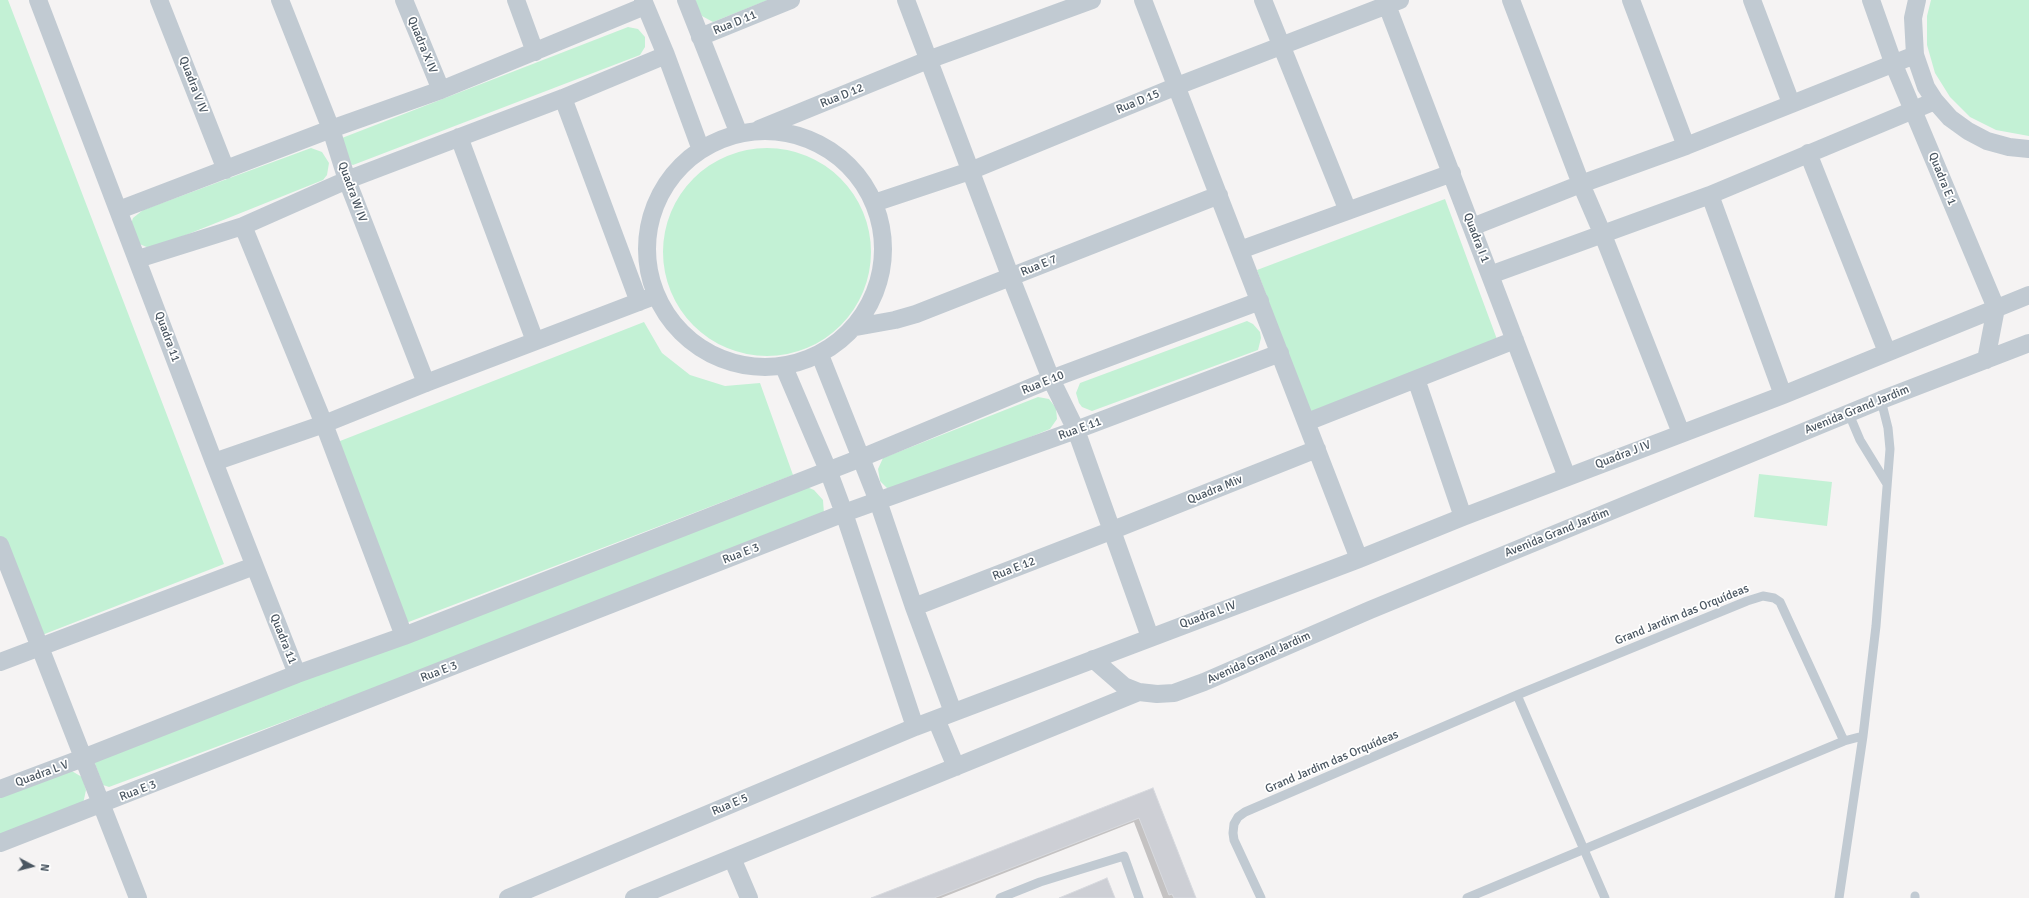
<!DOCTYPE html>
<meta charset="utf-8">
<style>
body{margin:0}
#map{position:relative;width:2029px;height:898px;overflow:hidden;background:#f5f3f3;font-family:Signika,sans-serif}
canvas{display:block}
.north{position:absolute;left:12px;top:846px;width:40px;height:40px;-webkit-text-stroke:3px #fff;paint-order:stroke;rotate:97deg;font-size:11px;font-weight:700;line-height:16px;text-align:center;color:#4a5661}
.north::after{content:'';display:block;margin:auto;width:14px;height:18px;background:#4a5661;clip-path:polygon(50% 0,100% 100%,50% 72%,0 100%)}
</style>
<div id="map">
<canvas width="2029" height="898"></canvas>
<div class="north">N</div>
</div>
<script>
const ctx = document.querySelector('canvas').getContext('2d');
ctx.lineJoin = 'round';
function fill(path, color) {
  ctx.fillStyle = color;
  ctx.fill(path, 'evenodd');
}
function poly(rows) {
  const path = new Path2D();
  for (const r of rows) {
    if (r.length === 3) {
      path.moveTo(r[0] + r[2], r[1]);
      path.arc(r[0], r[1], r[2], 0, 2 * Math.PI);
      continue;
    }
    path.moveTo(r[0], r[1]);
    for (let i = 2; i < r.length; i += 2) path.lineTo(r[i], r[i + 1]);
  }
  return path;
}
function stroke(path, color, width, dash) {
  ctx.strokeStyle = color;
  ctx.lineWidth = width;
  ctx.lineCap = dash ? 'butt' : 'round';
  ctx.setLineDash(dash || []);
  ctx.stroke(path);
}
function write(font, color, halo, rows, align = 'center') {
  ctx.font = font + ' Signika,sans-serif';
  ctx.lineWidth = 3.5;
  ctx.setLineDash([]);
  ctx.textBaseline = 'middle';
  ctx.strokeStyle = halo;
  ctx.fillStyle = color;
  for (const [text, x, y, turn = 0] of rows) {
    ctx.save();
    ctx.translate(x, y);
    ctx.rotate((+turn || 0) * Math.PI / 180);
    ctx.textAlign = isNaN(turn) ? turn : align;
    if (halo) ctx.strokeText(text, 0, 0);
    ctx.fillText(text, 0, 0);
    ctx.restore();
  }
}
fill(poly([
 [0,0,8,0,224,564,37,637,0,540],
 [696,0,768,0,713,22,702,16,696,5],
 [1931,0,2029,0,2029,136,1996,130,1970,117,1950,97,1935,73,1927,45,1927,16],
 [628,27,638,29,645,37,645,47,640,55,353,165,347,163,342,138],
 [311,148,322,152,329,163,327,175,323,180,156,247,149,248,137,243,131,224,133,218,143,210],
 [767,252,104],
 [1445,199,1498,342,1310,414,1257,270],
 [1247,321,1253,324,1260,332,1261,338,1258,350,1092,411,1082,407,1079,403,1076,393,1080,383],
 [644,322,662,353,690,375,725,386,760,383,793,475,406,623,335,443],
 [1038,397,1049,399,1056,408,1057,419,1050,429,895,492,889,490,880,481,878,469,883,458],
 [1759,474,1832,482,1827,526,1754,517],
 [807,487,814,490,823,500,824,514,821,521,109,787,103,785,93,758],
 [70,770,82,777,86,790,83,804,0,836,0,797]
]), '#c3f1d5');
fill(poly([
 [1152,789,1194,898,1163,898,1134,822,941,898,872,898]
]), '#0003');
const building = poly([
 [1153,788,1196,898,1174,898,1172,894,1169,895,1139,818,934,898,871,898,1153,788],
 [1107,878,1115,898,1059,898,1088,886,1107,878]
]);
fill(building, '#cdcfd5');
stroke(building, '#d7d9de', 1);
stroke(poly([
 [1849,414,1860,440,1887,484],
 [1517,695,1605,898],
 [1000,898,1040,882,1124,856,1139,898],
 [1261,898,1234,840,1233,833,1234,824,1238,817,1245,812,1517,695,1747,601,1763,596,1774,598,1780,602,1844,741],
 [1467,898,1844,741,1863,736],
 [1839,898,1863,736,1876,626,1890,449,1888,428,1881,400],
 [1915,898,1915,896]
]), '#c1cad2', 9);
stroke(poly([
 [38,0,214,462,297,674],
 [159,0,226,170],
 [280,0,331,129,347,180,426,383],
 [404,0,441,90],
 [516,0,535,52],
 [643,0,666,55,701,150],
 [686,0,739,134],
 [906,0,1011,278,1051,379,1076,430,1150,637],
 [1143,0,1359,559],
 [1263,0,1348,211],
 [1385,0,1567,477],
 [1511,0,1581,184,1603,235,1681,433],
 [1631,0,1686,146],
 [1752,0,1791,103],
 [1871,0,1894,65,1996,308,1986,360],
 [1917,0,1913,18,1915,55,1926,87,1935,101,1950,118,1968,131,1987,141,2009,147,2029,149],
 [700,37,791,0],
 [563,98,639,302],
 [759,129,928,60,1092,0],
 [765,249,118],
 [459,137,535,341],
 [1808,153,1887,352],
 [1710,195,1783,395],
 [874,203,970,171,1177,86,1400,0],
 [119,210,331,129,441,90,645,6],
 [243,226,324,424,404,636],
 [1472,227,1581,184,1686,146,1915,55],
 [1240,250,1452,173],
 [138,259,243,226,347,180,563,98,666,55],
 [1490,275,1710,195,1935,101],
 [856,327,895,320,916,314,1219,195],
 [820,355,878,501,914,607,953,712],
 [784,367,828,470,844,513,915,727],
 [1416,379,1463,517],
 [1307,422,1515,340],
 [214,462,324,424,426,383,654,296],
 [0,545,138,898],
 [914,607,1113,530,1317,449],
 [1093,659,1124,686,1139,692,1157,694,1174,693,1204,682,1370,610,1881,400,2029,343],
 [0,662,254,566],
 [936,719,956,767],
 [0,789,83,758,297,674,404,636,861,458,1051,379,1260,301],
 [0,843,844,513,1076,430,1280,353],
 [732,858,749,898],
 [508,898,915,727,1359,559,1463,517,1783,395,2029,295],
 [634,898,1139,692]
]), '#c1cad2', 18);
write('12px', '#4a5661', '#fff', [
 ["Rua D 11",735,23,-22],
 ["Quadra X IV",422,45,68],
 ["Quadra V IV",193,85,69],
 ["Rua D 12",842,96,-22],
 ["Rua D 15",1138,102,-22],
 ["Quadra E 1",1942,179,68],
 ["Quadra W IV",352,192,70],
 ["Quadra I 1",1476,238,69],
 ["Rua E 7",1039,266,-22],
 ["Quadra 11",167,337,70],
 ["Rua E 10",1043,383,-22],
 ["Avenida Grand Jardim",1857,410,-22],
 ["Rua E 11",1080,429,-20],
 ["Quadra J IV",1623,455,-21],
 ["Quadra Miv",1215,490,-22],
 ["Avenida Grand Jardim",1557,533,-22],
 ["Rua E 3",741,554,-21],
 ["Rua E 12",1014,569,-21],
 ["Quadra L IV",1208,615,-20],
 ["Grand Jardim das Orquídeas",1682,615,-22],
 ["Quadra 11",283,639,68],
 ["Avenida Grand Jardim",1259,658,-24],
 ["Rua E 3",439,672,-21],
 ["Grand Jardim das Orquídeas",1332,762,-23],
 ["Quadra L V",42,774,-20],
 ["Rua E 3",138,791,-21],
 ["Rua E 5",730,805,-23]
]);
</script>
